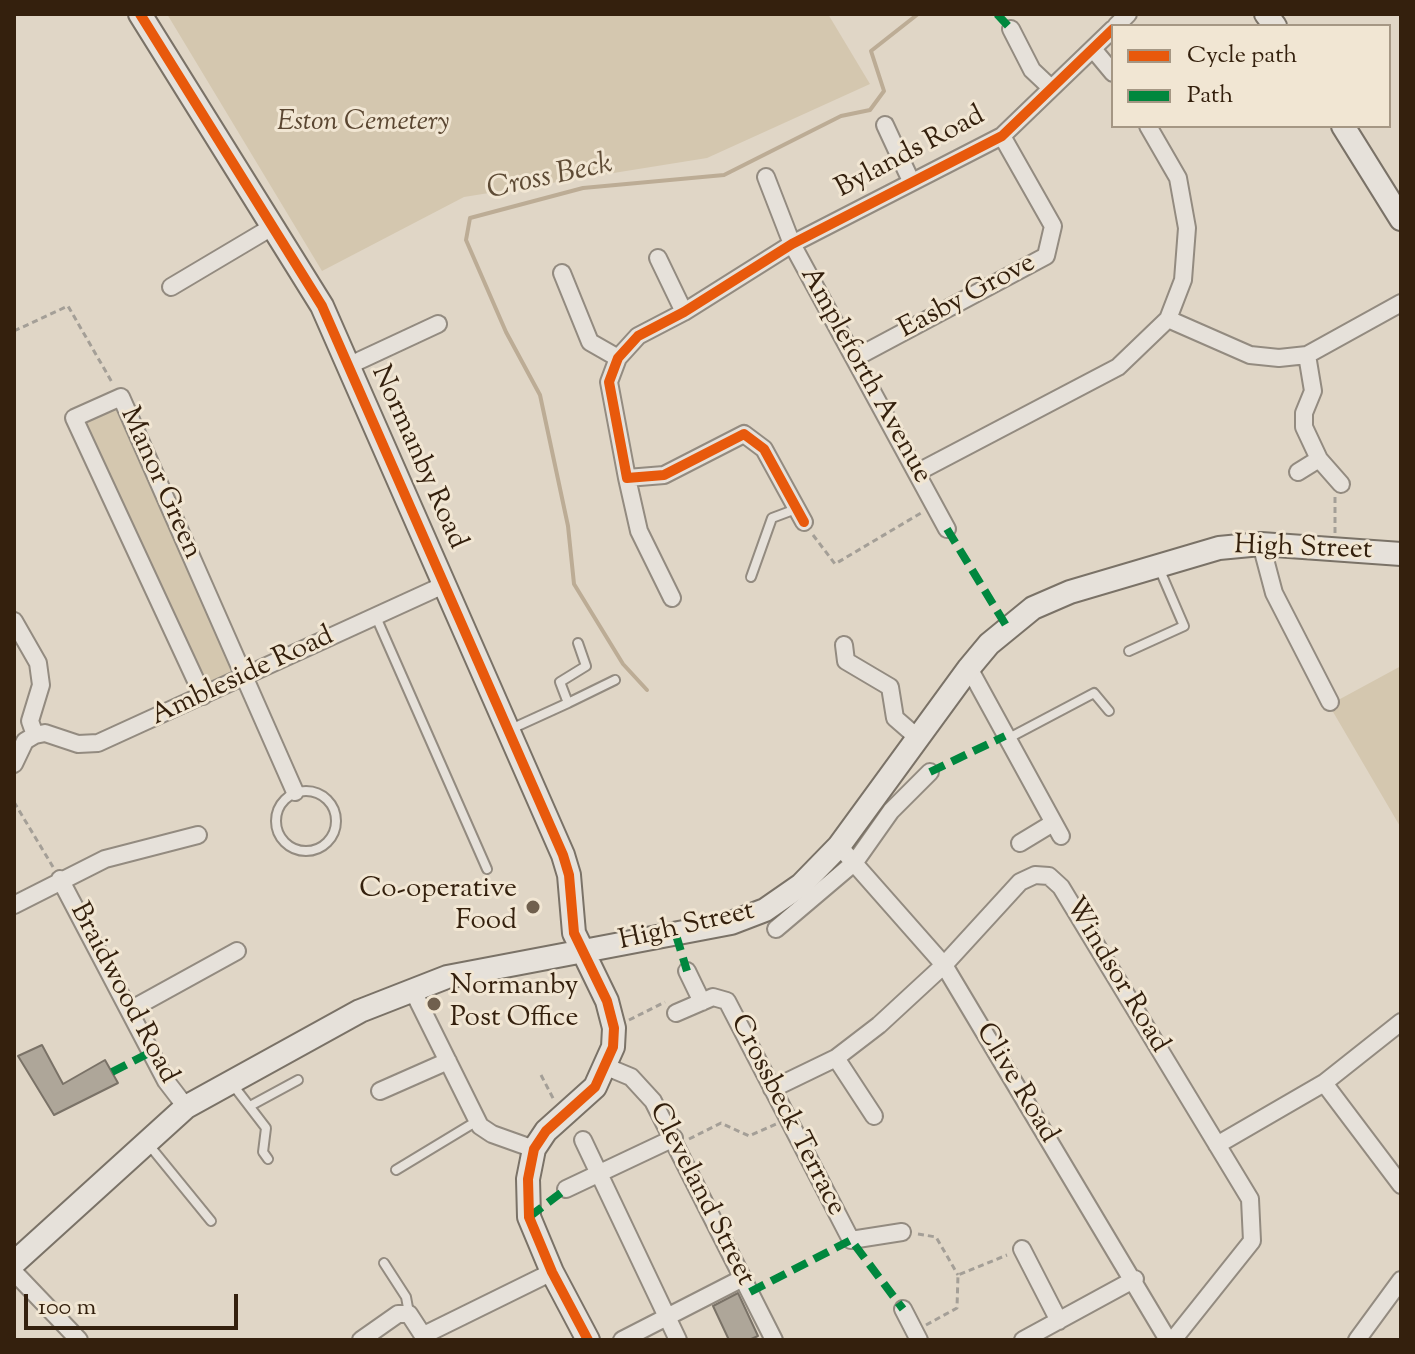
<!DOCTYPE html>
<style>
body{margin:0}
#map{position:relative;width:1415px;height:1354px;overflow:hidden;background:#e0d6c6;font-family:"Sorts Mill Goudy",serif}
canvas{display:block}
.frame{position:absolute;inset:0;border:16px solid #34200d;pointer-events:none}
.legend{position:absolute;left:1111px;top:24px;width:280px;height:104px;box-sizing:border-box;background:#f1e6d3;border:2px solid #a59784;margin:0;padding:10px 14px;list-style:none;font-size:24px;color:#34200d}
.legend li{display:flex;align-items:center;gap:16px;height:40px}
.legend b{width:40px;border:2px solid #a59784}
.scale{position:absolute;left:24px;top:1294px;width:214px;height:36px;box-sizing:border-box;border:4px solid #34200d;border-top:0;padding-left:10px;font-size:24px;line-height:28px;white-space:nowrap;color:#34200d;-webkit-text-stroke:6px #f1e6d3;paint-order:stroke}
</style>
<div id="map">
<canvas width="1415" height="1354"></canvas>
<div class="frame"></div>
<ul class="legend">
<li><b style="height:10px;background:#e8590c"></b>Cycle path</li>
<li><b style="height:10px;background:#00873e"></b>Path</li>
</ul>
<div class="scale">100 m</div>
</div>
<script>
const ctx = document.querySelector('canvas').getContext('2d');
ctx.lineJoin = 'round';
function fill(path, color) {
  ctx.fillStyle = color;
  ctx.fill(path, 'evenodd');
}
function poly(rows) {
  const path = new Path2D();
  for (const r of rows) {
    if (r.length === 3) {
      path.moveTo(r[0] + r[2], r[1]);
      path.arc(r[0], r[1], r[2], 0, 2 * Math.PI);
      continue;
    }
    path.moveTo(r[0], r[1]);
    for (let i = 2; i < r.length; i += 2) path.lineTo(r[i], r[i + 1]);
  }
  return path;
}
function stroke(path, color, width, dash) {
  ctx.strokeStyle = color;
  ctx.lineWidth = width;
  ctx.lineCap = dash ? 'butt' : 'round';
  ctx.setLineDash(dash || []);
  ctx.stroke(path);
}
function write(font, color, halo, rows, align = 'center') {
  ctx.font = font + ' "Sorts Mill Goudy",serif';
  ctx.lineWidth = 6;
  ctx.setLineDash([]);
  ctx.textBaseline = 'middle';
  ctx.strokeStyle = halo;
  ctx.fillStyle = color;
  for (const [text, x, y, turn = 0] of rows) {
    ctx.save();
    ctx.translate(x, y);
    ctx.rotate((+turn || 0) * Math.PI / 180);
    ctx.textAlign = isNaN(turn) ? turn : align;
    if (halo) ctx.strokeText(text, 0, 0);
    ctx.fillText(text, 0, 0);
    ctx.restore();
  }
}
fill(poly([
 [167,14,828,14,870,84,707,158,464,197,322,271],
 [116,410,235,676,206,693,81,422],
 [1401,666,1401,828,1329,705]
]), '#d4c7af');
stroke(poly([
 [647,690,623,664,574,584,568,526,540,395,506,332,466,240,470,218,583,188,724,175,841,116,870,110,884,91,871,51,918,14]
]), '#bcac95', 4);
const building = poly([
 [42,1045,63,1084,105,1060,118,1083,54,1115,18,1056,42,1045],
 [738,1293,758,1336,749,1340,729,1340,713,1306,738,1293]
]);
fill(building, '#aea699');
stroke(building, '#7a7267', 2);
const lane = poly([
 [751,577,772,518,796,509],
 [376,617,487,869],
 [1129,651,1184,626,1159,568],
 [568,703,615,680],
 [511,729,568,703,560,682,586,666,578,643],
 [1007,739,1094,693,1109,711],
 [306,821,30],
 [233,1085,266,1128,263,1152,268,1159],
 [250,1106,298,1080],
 [149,1145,211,1221],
 [396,1170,477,1121],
 [384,1263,406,1297,409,1313]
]);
const street = poly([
 [1116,26,1128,14],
 [1011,29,1032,70,1050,87],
 [1093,49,1113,73],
 [885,125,911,181],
 [766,177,792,244,947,529],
 [658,258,684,312],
 [562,273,590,342,618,358],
 [171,287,272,227],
 [1168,319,1250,355,1279,358,1307,355,1401,303],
 [1307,355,1313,391,1304,413,1304,427,1319,459,1341,484],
 [855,358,1046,256,1053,226,1002,136],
 [350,365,438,324],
 [918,472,1118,367,1168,319,1183,280,1187,228,1178,178,1148,126],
 [1298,472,1319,459],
 [627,478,639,531,672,598],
 [804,522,764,449,744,434,664,475,627,478,609,382,618,358,638,336,684,312,792,244,1002,136,1113,29],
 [1261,544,1274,593,1330,702],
 [14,621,38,663,41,685,30,721,35,735,25,741,14,764],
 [844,645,846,661,890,687,895,718,918,738],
 [969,668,1061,836],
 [203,696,74,418,121,397,295,792],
 [35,735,45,733,78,744,98,743,446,584],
 [1020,843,1053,823],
 [839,846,944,965,1168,1340],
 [60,879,166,1081,186,1107],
 [14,905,105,859,198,835],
 [776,929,855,862,891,811,930,772],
 [687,971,702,1002],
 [412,989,480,1126,492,1134,534,1149],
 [130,1010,237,951],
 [676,1013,713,997,727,1001,851,1240,902,1232],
 [836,1058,874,1116],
 [607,1067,631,1077,653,1101,774,1340],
 [1324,1083,1401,1185],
 [772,1089,836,1058,879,1025,944,965,1020,882,1035,875,1049,876,1061,887,1250,1199,1252,1241,1173,1340],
 [380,1091,448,1061],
 [583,1140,678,1340],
 [1217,1145,1324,1083,1401,1022],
 [566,1189,674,1138],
 [1022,1249,1059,1321],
 [14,1272,79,1340],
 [903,1309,919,1340],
 [424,1335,552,1272],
 [361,1340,398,1314,409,1314,426,1340],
 [622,1340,743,1278],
 [1023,1340,1135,1279],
 [1357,1340,1401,1280]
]);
const secondary = poly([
 [140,14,322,306,563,855,569,875,574,933,607,1001,614,1028,613,1047,595,1087,546,1131,534,1149,528,1179,529,1217,552,1272,588,1340],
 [1266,14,1275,26],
 [1343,126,1401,219],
 [14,1263,186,1107,360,1011,447,977,731,923,765,910,801,885,839,846,969,668,989,644,1033,608,1070,592,1219,548,1261,544,1401,554]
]);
stroke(lane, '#938b80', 12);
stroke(street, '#938b80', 20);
stroke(secondary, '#7a7267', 26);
stroke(poly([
 [14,331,68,306,113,384],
 [1335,497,1335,533],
 [813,535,835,564,921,513],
 [14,802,53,867],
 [629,1020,665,1002],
 [541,1075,554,1100],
 [689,1139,721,1123,749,1136,776,1124],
 [918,1234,936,1237,958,1275],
 [926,1325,957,1308,958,1275,1007,1255]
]), '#a49f97', 3, [6, 4]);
stroke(lane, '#e6e1da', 8);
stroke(street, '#e6e1da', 16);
stroke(secondary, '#e6e1da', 22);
stroke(poly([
 [997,14,1011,29],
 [947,529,1007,627],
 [930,772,1005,736],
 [676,935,687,971],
 [112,1072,151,1052],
 [529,1217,566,1189],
 [750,1292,851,1240,903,1309]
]), '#00873e', 8, [16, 8]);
stroke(poly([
 [140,14,322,306,563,855,569,875,574,933,607,1001,614,1028,613,1047,595,1087,546,1131,534,1149,528,1179,529,1217,552,1272,588,1340],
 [804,522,764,449,744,434,664,475,627,478,609,382,618,358,638,336,684,312,792,244,1002,136,1113,29]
]), '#e8590c', 10);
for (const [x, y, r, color] of [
 [533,907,8,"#70604e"],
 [434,1004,8,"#70604e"]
]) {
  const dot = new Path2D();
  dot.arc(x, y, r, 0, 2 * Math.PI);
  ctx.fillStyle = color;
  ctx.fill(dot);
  stroke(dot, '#f1e6d3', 3);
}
write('italic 28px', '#5a4631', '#f1e6d3', [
 ["Eston Cemetery",363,124]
]);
write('28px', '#34200d', '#f1e6d3', [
 ["Bylands Road",911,154,-28],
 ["Easby Grove",968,298,-28],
 ["Ampleforth Avenue",864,376,61],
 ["Normanby Road",417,458,66],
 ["Manor Green",159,484,66],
 ["High Street",1303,550,2],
 ["Ambleside Road",243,678,-25],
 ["High Street",687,928,-13],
 ["Windsor Road",1115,976,59],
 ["Braidwood Road",122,994,62],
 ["Clive Road",1015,1084,59],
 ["Crossbeck Terrace",786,1116,63],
 ["Cleveland Street",700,1195,63]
]);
write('28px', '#34200d', '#f1e6d3', [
 ["Co-operative",517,891],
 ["Food",517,923],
 ["Normanby",450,988,"left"],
 ["Post Office",450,1020,"left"]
], 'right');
write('italic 30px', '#5e4b35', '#f1e6d3', [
 ["Cross Beck",550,179,-12]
]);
</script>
